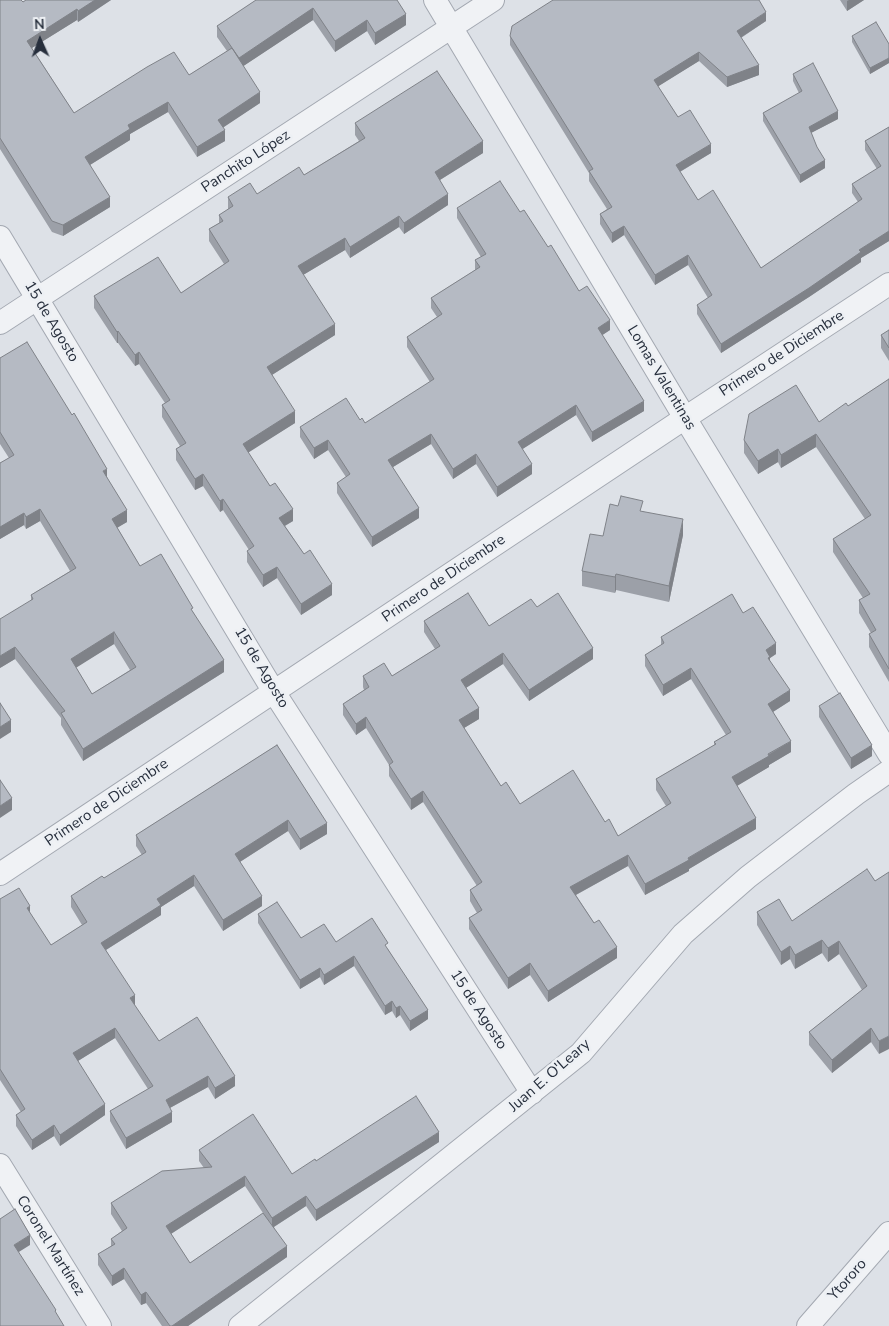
<!DOCTYPE html>
<meta charset="utf-8">
<style>
body{margin:0}
#map{position:relative;width:889px;height:1326px;overflow:hidden;background:#dde1e7;font-family:"Nunito Sans",sans-serif}
canvas{display:block}
.north{position:absolute;left:15px;top:15px;width:50px;height:50px;-webkit-text-stroke:4px #edf0f4;paint-order:stroke;rotate:358deg;font-size:14px;font-weight:700;line-height:20px;text-align:center;color:#272f3d}
.north::after{content:'';display:block;margin:auto;width:18px;height:22px;background:#272f3d;clip-path:polygon(50% 0,100% 100%,50% 72%,0 100%)}
</style>
<div id="map">
<canvas width="889" height="1326"></canvas>
<div class="north">N</div>
</div>
<script>
const ctx = document.querySelector('canvas').getContext('2d');
ctx.lineJoin = 'round';
function poly(rows) {
  const path = new Path2D();
  for (const r of rows) {
    path.moveTo(r[0], r[1]);
    for (let i = 2; i < r.length; i += 2) path.lineTo(r[i], r[i + 1]);
  }
  return path;
}
function stroke(path, color, width, dash) {
  ctx.strokeStyle = color;
  ctx.lineWidth = width;
  ctx.lineCap = dash ? 'butt' : 'round';
  ctx.setLineDash(dash || []);
  ctx.stroke(path);
}
function fill(path, color) {
  ctx.fillStyle = color;
  ctx.fill(path, 'evenodd');
}
function write(font, color, halo, rows, align = 'center') {
  ctx.font = font + ' "Nunito Sans",sans-serif';
  ctx.lineWidth = 5;
  ctx.setLineDash([]);
  ctx.textBaseline = 'middle';
  ctx.strokeStyle = halo;
  ctx.fillStyle = color;
  for (const [text, x, y, turn = 0] of rows) {
    ctx.save();
    ctx.translate(x, y);
    ctx.rotate((+turn || 0) * Math.PI / 180);
    ctx.textAlign = isNaN(turn) ? turn : align;
    if (halo) ctx.strokeText(text, 0, 0);
    ctx.fillText(text, 0, 0);
    ctx.restore();
  }
}
const minor = poly([
 [435,0,685,418,889,754],
 [0,237,274,692,532,1093],
 [0,323,493,0],
 [0,874,685,418,889,284],
 [0,1165,100,1326],
 [240,1326,581,1053,683,934,748,877,856,794,889,771],
 [808,1326,889,1233]
]);
stroke(minor, '#a3a8b1', 24);
stroke(minor, '#f0f2f5', 22);
fill(poly([
 [0,0,23,2,26,0,111,0,78,22,77,20,32,48,74,113,189,75,227,51,217,37,217,26,257,0,397,0,406,25,375,45,367,31,335,52,313,20,243,66,260,103,223,127,225,141,197,157,168,112,130,134,130,140,90,165,110,207,63,236,52,232,0,149],
 [840,0,864,0,847,11],
 [766,21,741,38,759,75,727,87,699,61,658,86,678,117,711,153,680,172,698,200,761,268,858,202,852,193,852,184,877,169,865,150,865,141,889,127,889,241,861,258,861,262,809,297,721,353,697,314,697,305,708,298,688,265,655,285,624,235,612,243,600,224,600,214,607,209,589,181,589,173,510,45,510,36],
 [852,36,889,44,889,63,870,74,852,42],
 [793,74,838,119,811,133,825,168,800,183,763,121,763,113,799,93,793,81],
 [355,123,483,153,440,180,448,205,404,234,399,227,350,258,345,250,303,275,335,335,272,375,295,423,248,452,293,521,285,526,332,595,301,615,277,578,263,587,247,562,247,551,249,550,223,510,220,512,203,486,195,490,176,460,176,449,180,446,162,417,162,405,165,403,139,364,135,366,118,343,117,343,94,308,94,296,181,293,224,264,209,241,209,229,219,223,219,215,228,210,228,197,257,194,304,175,359,141,355,135],
 [457,208,520,212,548,247,579,291,610,330,602,335,644,411,592,442,576,415,522,449,532,474,497,497,476,464,453,479,431,444,393,467,419,518,372,547,337,493,337,483,346,477,328,450,314,459,300,437,300,427,360,420,365,423,430,382,407,347,407,337,437,317,431,308,431,298,475,270,475,260,481,257,457,218],
 [889,330,889,361,881,348,881,335],
 [0,358,107,477,127,522,117,527,140,566,193,612,224,672,83,761,61,725,61,718,15,659,0,668,31,601,31,595,70,571,40,521,26,529,24,525,0,539,0,463,9,458,0,444],
 [114,644,130,670,92,694,76,667],
 [889,379,889,682,869,647,869,634,871,633,859,613,859,600,863,598,833,552,833,539,865,519,816,447,781,468,778,462,758,474,744,453,744,440,819,422,848,406],
 [643,511,683,535,669,602,616,590,615,593,582,586,582,571,603,536],
 [537,607,593,659,529,701,503,664,466,688,479,719,464,728,501,786,520,804,605,822,618,836,666,806,656,790,656,779,714,745,714,742,726,735,691,679,663,696,645,666,645,655,661,645,661,637,743,613,776,654,770,658,770,662,790,701,773,712,791,752,769,765,769,767,736,786,756,829,689,869,689,871,645,895,628,866,576,895,617,958,548,1002,530,975,508,989,469,929,469,918,477,913,470,901,470,890,477,886,423,802,411,810,389,776,389,765,366,728,356,735,343,715,343,704,364,690,363,687,363,676,392,676,435,649,424,632,424,621,489,626],
 [819,706,872,756,851,769,819,717],
 [277,745,327,834,300,850,288,831,240,862,262,906,223,931,194,886,161,907,161,915,106,950,135,1006,159,1041,235,1086,215,1099,208,1087,170,1108,172,1122,126,1149,110,1121,110,1111,148,1089,115,1038,78,1061,105,1115,60,1146,54,1136,32,1150,16,1126,16,1115,21,1112,0,1080,0,899,30,913,51,945,82,925,71,907,71,896,104,878,142,855,136,846,136,835],
 [889,872,879,1054,871,1042,832,1073,809,1045,809,1032,862,990,839,954,828,962,822,953,795,969,790,959,781,965,757,925,757,912,792,921,875,881],
 [258,914,301,938,336,942,388,949,428,1019,410,1031,400,1015,396,1018,392,1011,385,1015,354,966,324,985,320,977,300,989,258,923],
 [439,1142,316,1221,306,1206,274,1227,287,1257,188,1326,162,1326,146,1303,141,1305,124,1279,112,1286,98,1265,98,1254,111,1246,111,1239,122,1231,111,1214,111,1203,204,1168,199,1161,199,1150,292,1174,316,1161],
 [245,1186,263,1213,190,1263,171,1234]
]), '#9ca0a8');
fill(poly([
 [95,0,111,0,78,22,78,11],
 [849,0,864,0,847,11,847,1],
 [313,8,313,20,239,69,239,58],
 [77,9,77,20,27,51,27,41],
 [766,12,766,21,737,40,737,31],
 [406,14,406,25,375,45,375,33],
 [367,20,367,31,335,52,335,41],
 [699,52,699,61,654,89,654,80],
 [889,58,889,63,870,74,870,68],
 [759,65,759,75,727,87,727,77],
 [260,92,260,103,218,131,218,120],
 [168,102,168,112,130,134,130,140,85,168,85,157,128,125],
 [838,111,838,119,809,134,809,127],
 [225,130,225,141,197,157,197,147],
 [483,141,483,153,435,183,435,172],
 [711,144,711,153,676,174,676,165],
 [825,160,825,168,800,183,800,175],
 [448,194,448,205,404,234,404,223],
 [110,197,110,207,63,236,63,225],
 [399,216,399,227,350,258,350,247],
 [624,226,624,235,612,243,612,233],
 [889,231,889,241,861,258,861,262,809,297,721,353,721,344,859,250],
 [345,238,345,250,298,278,298,266],
 [688,255,688,265,655,285,655,275],
 [610,320,610,330,598,338,598,328],
 [335,324,335,335,267,378,267,367],
 [118,331,118,343,117,343,117,332],
 [139,352,139,364,135,366,135,355],
 [644,401,644,411,592,442,592,432],
 [576,405,576,415,518,452,518,442],
 [295,411,295,423,243,456,243,444],
 [431,434,431,444,388,470,388,460],
 [816,434,816,447,781,468,781,455],
 [328,440,328,450,314,459,314,448],
 [778,449,778,462,758,474,758,461],
 [476,454,476,464,453,479,453,469],
 [532,464,532,474,497,497,497,487],
 [107,469,107,481,103,471],
 [203,474,203,486,195,490,195,479],
 [223,499,223,510,220,512,220,501],
 [419,508,419,518,372,547,372,537],
 [40,509,40,521,26,529,26,517],
 [293,509,293,521,279,529,279,518],
 [127,510,127,522,112,531,112,519],
 [24,513,24,525,0,539,0,527],
 [683,519,683,535,669,602,669,586],
 [277,567,277,578,263,587,263,575],
 [616,574,616,590,615,593,615,577],
 [332,584,332,595,301,615,301,604],
 [114,632,114,644,71,671,71,659],
 [776,643,776,654,770,658,770,668,766,650],
 [15,647,15,659,0,668,0,656],
 [593,648,593,659,529,701,529,690],
 [503,653,503,664,461,691,461,680],
 [224,660,224,672,83,761,83,749],
 [691,668,691,679,663,696,663,685],
 [790,690,790,701,768,715,768,704],
 [479,708,479,719,459,731,459,720],
 [366,717,366,728,356,735,356,724],
 [11,720,11,732,0,739,0,727],
 [791,741,791,752,769,765,769,767,732,789,732,777],
 [872,745,872,756,851,769,851,758],
 [423,791,423,802,411,810,411,799],
 [12,798,12,810,0,818,0,806],
 [756,818,756,829,689,869,689,871,645,895,645,884],
 [288,820,288,831,235,865,235,854],
 [327,823,327,834,300,850,300,839],
 [628,855,628,866,570,898,570,887],
 [194,875,194,886,161,907,161,915,101,953,101,943,157,899],
 [262,896,262,906,223,931,223,920],
 [30,906,30,916,27,908],
 [822,940,822,953,795,969,795,955],
 [839,941,839,954,828,962,828,948],
 [790,946,790,959,781,965,781,952],
 [617,947,617,958,548,1002,548,991],
 [354,956,354,966,324,985,324,975],
 [530,963,530,975,508,989,508,978],
 [320,968,320,977,300,989,300,980],
 [135,995,135,1006,130,998],
 [392,1001,392,1011,385,1015,385,1006],
 [400,1006,400,1015,396,1018,396,1008],
 [428,1010,428,1019,410,1031,410,1021],
 [115,1028,115,1038,73,1064,73,1053],
 [871,1028,871,1042,832,1073,832,1060],
 [889,1036,889,1049,879,1054,879,1041],
 [208,1076,208,1087,166,1110,166,1100],
 [235,1076,235,1086,215,1099,215,1088],
 [105,1104,105,1115,60,1146,60,1135],
 [172,1112,172,1122,126,1149,126,1138],
 [54,1125,54,1136,32,1150,32,1140],
 [439,1132,439,1142,316,1221,316,1210],
 [245,1176,245,1186,166,1237,166,1226],
 [306,1196,306,1206,272,1228,272,1218],
 [30,1235,30,1245,14,1255,14,1245],
 [287,1246,287,1257,188,1326,172,1326],
 [124,1268,124,1279,112,1286,112,1276],
 [146,1292,146,1303,141,1305,141,1295]
]), '#7f8288');
const building = poly([
 [0,0,21,0,23,2,26,0,95,0,78,11,77,9,27,41,74,113,147,67,174,52,189,75,232,48,260,92,218,120,225,130,197,147,168,102,128,125,130,129,85,157,110,197,63,225,52,221,0,138,0,0],
 [256,0,397,0,406,14,375,33,367,20,335,41,313,8,239,58,217,26,256,0],
 [553,0,759,0,766,12,737,31,759,65,727,77,699,52,654,80,678,117,690,110,711,144,676,165,698,200,713,190,761,268,862,199,852,184,881,166,865,141,889,127,889,231,859,250,861,252,809,288,721,344,697,305,712,295,688,255,655,275,624,226,612,233,600,214,612,207,589,171,593,169,510,36,512,26,553,0],
 [876,22,889,44,889,58,870,68,852,36,876,22],
 [813,63,838,111,809,127,817,147,825,160,800,175,763,113,802,91,793,74,813,63],
 [437,71,483,141,435,172,448,194,404,223,399,216,350,247,345,238,298,266,335,324,267,367,295,411,243,444,270,486,275,483,293,509,279,518,304,554,310,550,332,584,301,604,277,567,263,575,247,551,254,546,223,499,220,501,203,474,195,479,176,449,186,443,162,405,170,400,139,352,135,355,118,331,117,332,94,296,158,257,181,293,229,261,209,229,223,221,219,215,233,206,228,197,250,183,257,194,299,167,304,175,365,138,355,123,437,71],
 [500,181,520,212,524,210,548,247,551,245,579,291,587,286,610,320,598,328,644,401,592,432,576,405,518,442,532,464,497,487,476,454,453,469,431,434,388,460,419,508,372,537,337,483,350,474,328,440,314,448,300,427,346,398,360,420,362,418,365,423,434,379,407,337,442,314,431,298,480,267,475,260,486,254,457,208,500,181],
 [889,330,889,348,881,335,889,330],
 [27,342,72,415,74,413,107,469,103,471,127,510,112,519,140,566,161,554,193,608,191,609,224,660,83,749,61,713,65,711,15,647,0,656,0,619,33,599,31,595,76,568,40,509,26,517,24,513,0,527,0,463,14,455,0,432,0,358,27,342],
 [114,632,136,667,92,694,71,659,114,632],
 [889,379,889,669,869,634,876,630,859,600,870,594,833,539,871,515,816,434,781,455,778,449,758,461,744,440,749,414,796,385,819,422,846,403,848,406,889,379],
 [621,496,643,501,640,511,683,519,669,586,616,574,615,577,582,571,590,534,603,536,610,504,618,506,621,496],
 [468,593,489,626,531,599,537,607,558,593,593,648,529,690,503,653,461,680,479,708,459,720,501,786,506,782,520,804,573,770,605,822,609,819,618,836,671,803,656,779,716,744,714,742,731,732,691,668,663,685,645,655,664,643,661,637,732,594,743,613,753,607,776,643,766,650,770,657,768,658,790,690,768,704,791,741,768,754,769,756,732,777,756,818,688,858,689,860,645,884,628,855,570,887,594,923,599,920,617,947,548,991,530,963,508,978,469,918,482,910,470,890,482,882,423,791,411,799,389,765,393,762,366,717,356,724,343,704,369,687,363,676,384,663,392,676,440,646,424,621,468,593],
 [840,693,872,745,851,758,819,706,840,693],
 [0,703,11,720,0,727,0,703],
 [277,745,327,823,300,839,288,820,235,854,262,896,223,920,194,875,157,899,161,905,101,943,135,995,130,998,159,1041,197,1017,235,1076,215,1088,208,1076,166,1100,172,1112,126,1138,110,1111,153,1086,115,1028,73,1053,105,1104,60,1135,54,1125,32,1140,16,1115,25,1109,0,1069,0,899,19,888,30,906,27,908,51,945,87,922,71,896,102,876,104,878,146,852,136,835,277,745],
 [0,780,12,798,0,806,0,780],
 [867,869,875,881,889,872,889,1036,879,1041,871,1028,832,1060,809,1032,867,986,839,941,828,948,822,940,795,955,790,946,781,952,757,912,779,899,792,921,867,869],
 [277,902,301,938,324,924,336,942,372,918,388,943,385,945,428,1010,410,1021,400,1006,396,1008,392,1001,385,1006,354,956,324,975,320,968,300,980,258,914,277,902],
 [416,1096,439,1132,316,1210,306,1196,272,1218,245,1176,166,1226,190,1263,263,1213,287,1246,172,1326,170,1326,146,1292,141,1295,124,1268,112,1276,98,1254,115,1244,111,1239,127,1228,111,1203,162,1171,212,1167,199,1150,253,1114,292,1174,315,1159,316,1161,416,1096],
 [15,1209,30,1235,14,1245,56,1310,55,1311,64,1326,0,1326,0,1219,15,1209]
]);
fill(building, '#b5bac3');
stroke(building, '#7f8288', 1);
write('15px', '#272f3d', '#edf0f4', [
 ["Panchito López",246,162,-33],
 ["15 de Agosto",51,322,59],
 ["Primero de Diciembre",782,354,-33],
 ["Lomas Valentinas",661,378,59],
 ["Primero de Diciembre",444,579,-34],
 ["15 de Agosto",261,668,59],
 ["Primero de Diciembre",107,803,-34],
 ["15 de Agosto",478,1010,57],
 ["Juan E. O'Leary",550,1076,-41],
 ["Coronel Martínez",50,1246,58],
 ["Ytororo",848,1280,-49]
]);
</script>
